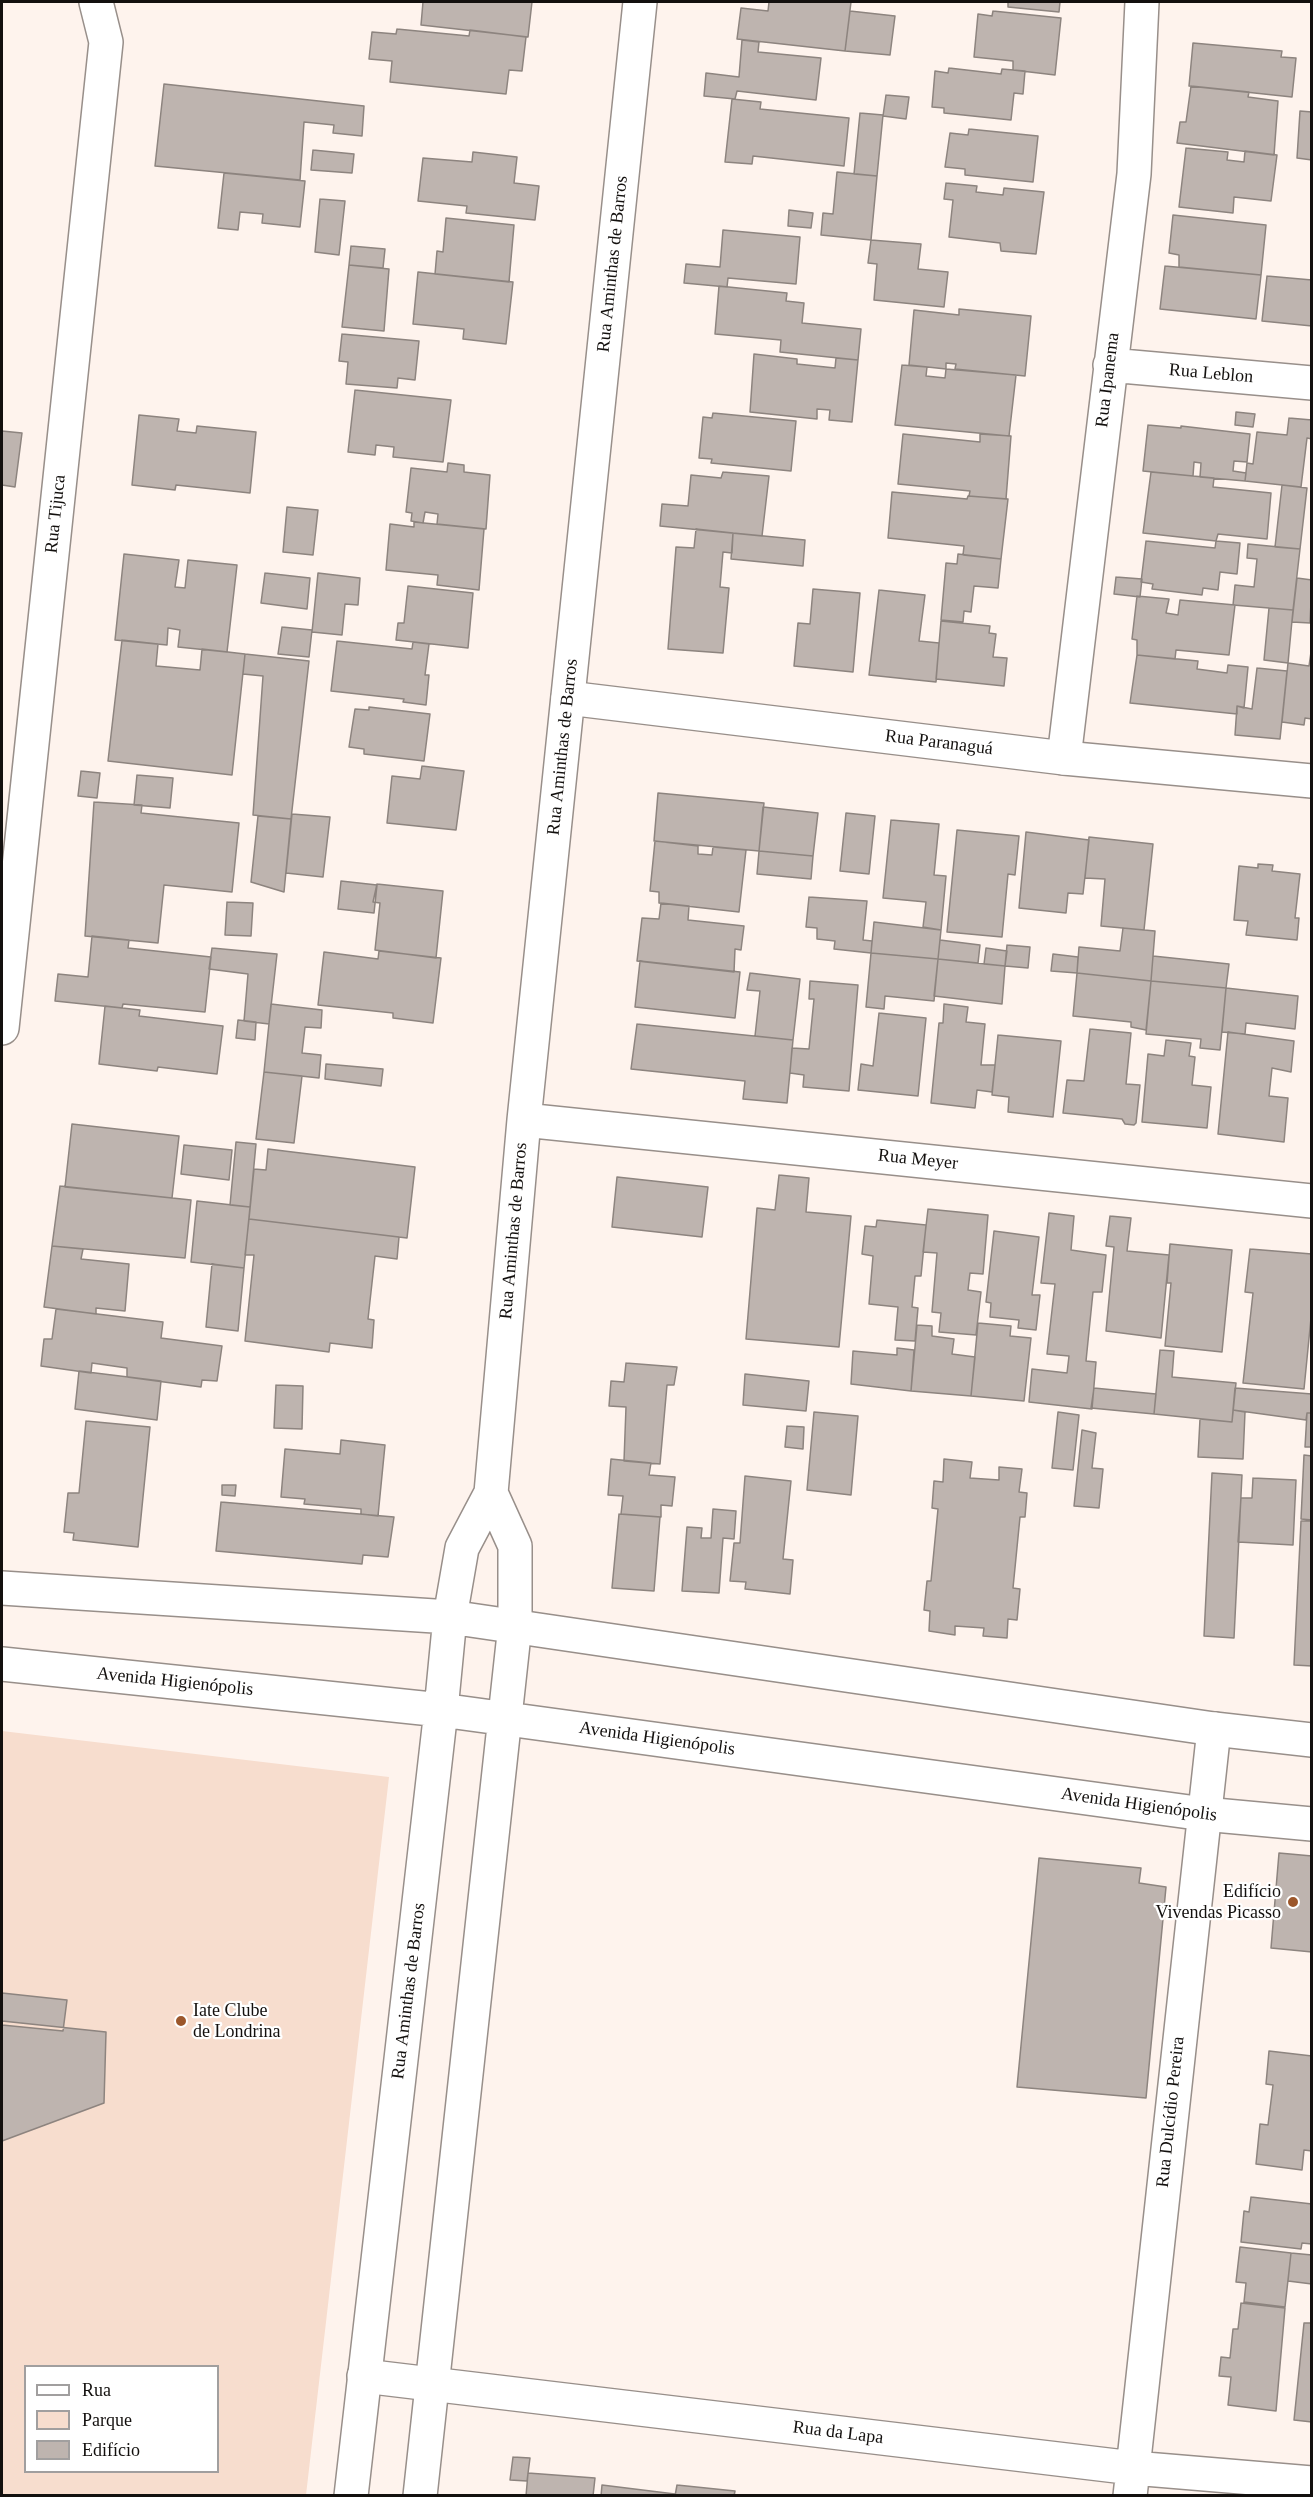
<!DOCTYPE html>
<meta charset="utf-8">
<style>
body{margin:0}
#map{position:relative;width:1313px;height:2497px;overflow:hidden;background:#fef3ed;font-family:"Times New Roman",serif}
canvas{display:block}
.frame{position:absolute;inset:0;border:3px solid #13100e;pointer-events:none}
.legend{position:absolute;left:24px;top:2365px;width:195px;height:108px;box-sizing:border-box;background:#fff;border:2px solid #a19f9f;margin:0;padding:8px 10px;list-style:none;font-size:18px;color:#13100e}
.legend li{display:flex;align-items:center;gap:12px;height:30px}
.legend b{width:30px;border:2px solid #a19f9f}
</style>
<div id="map">
<canvas width="1313" height="2497"></canvas>
<div class="frame"></div>
<ul class="legend">
<li><b style="height:8px;background:#fff"></b>Rua</li>
<li><b style="height:16px;background:#f7ddce"></b>Parque</li>
<li><b style="height:16px;background:#beb4af"></b>Edifício</li>
</ul>
</div>
<script>
const ctx = document.querySelector('canvas').getContext('2d');
ctx.lineJoin = 'round';
function fill(path, color) {
  ctx.fillStyle = color;
  ctx.fill(path, 'evenodd');
}
function poly(rows) {
  const path = new Path2D();
  for (const r of rows) {
    path.moveTo(r[0], r[1]);
    for (let i = 2; i < r.length; i += 2) path.lineTo(r[i], r[i + 1]);
  }
  return path;
}
function stroke(path, color, width, dash) {
  ctx.strokeStyle = color;
  ctx.lineWidth = width;
  ctx.lineCap = dash ? 'butt' : 'round';
  ctx.setLineDash(dash || []);
  ctx.stroke(path);
}
function write(font, color, halo, rows, align = 'center') {
  ctx.font = font + ' "Times New Roman",serif';
  ctx.lineWidth = 4.5;
  ctx.setLineDash([]);
  ctx.textBaseline = 'middle';
  ctx.strokeStyle = halo;
  ctx.fillStyle = color;
  for (const [text, x, y, turn = 0] of rows) {
    ctx.save();
    ctx.translate(x, y);
    ctx.rotate((+turn || 0) * Math.PI / 180);
    ctx.textAlign = isNaN(turn) ? turn : align;
    if (halo) ctx.strokeText(text, 0, 0);
    ctx.fillText(text, 0, 0);
    ctx.restore();
  }
}
fill(poly([
 [2,1731,389,1777,306,2495,2,2496],
 [26,2366,218,2366,218,2472,26,2472]
]), '#f7ddce');
const building = poly([
 [423,2,532,2,528,37,421,25,423,2],
 [769,2,851,2,845,51,737,39,741,8,768,11,769,2],
 [1008,2,1060,2,1059,12,1008,7,1008,2],
 [850,11,895,16,890,55,845,51,850,11],
 [993,11,1061,18,1055,75,1013,70,1013,61,974,57,978,14,992,16,993,11],
 [397,29,469,36,470,30,526,37,522,71,509,70,506,94,390,82,392,61,369,59,372,32,396,34,397,29],
 [742,40,759,42,758,52,821,58,816,100,737,91,735,99,704,96,706,73,739,77,742,40],
 [1193,43,1282,51,1281,57,1296,58,1292,97,1189,86,1193,43],
 [949,68,1001,74,1002,69,1025,71,1023,94,1014,93,1011,120,944,113,944,108,932,107,935,71,948,73,949,68],
 [164,84,364,106,362,136,333,133,334,125,304,122,300,180,155,166,164,84],
 [1191,86,1249,92,1248,97,1278,101,1274,155,1177,143,1180,122,1186,122,1191,86],
 [886,95,909,97,906,119,883,116,886,95],
 [732,99,761,102,760,109,849,118,844,166,753,156,752,164,725,162,732,99],
 [1300,111,1312,112,1312,160,1297,158,1300,111],
 [860,113,883,115,877,176,854,174,860,113],
 [969,129,1038,136,1033,182,965,175,965,169,945,167,950,133,968,135,969,129],
 [1186,148,1228,152,1227,160,1244,162,1245,151,1277,155,1271,201,1234,197,1233,213,1179,207,1186,148],
 [313,150,354,154,352,173,311,170,313,150],
 [473,152,517,157,514,183,539,186,535,220,466,213,467,206,418,201,423,158,472,162,473,152],
 [837,172,877,176,871,240,821,235,823,213,833,214,837,172],
 [224,173,305,181,300,227,262,223,263,214,240,212,238,230,218,228,224,173],
 [946,183,977,186,976,192,1003,195,1004,188,1044,192,1036,254,1001,251,1000,243,949,237,953,200,944,199,946,183],
 [320,199,345,201,339,255,315,252,320,199],
 [789,210,813,213,811,228,788,226,789,210],
 [1173,215,1266,225,1261,275,1179,267,1179,255,1169,253,1173,215],
 [446,218,514,225,509,282,435,274,437,251,443,252,446,218],
 [723,230,800,237,796,284,728,278,727,287,684,283,686,264,720,267,723,230],
 [871,240,921,244,918,269,948,272,944,307,874,300,877,264,868,263,871,240],
 [351,246,385,249,383,268,349,265,351,246],
 [349,265,389,269,384,331,342,327,349,265],
 [1165,266,1261,275,1256,319,1160,309,1165,266],
 [418,272,513,282,506,344,463,339,464,329,413,324,418,272],
 [1267,276,1312,280,1312,326,1262,321,1267,276],
 [719,286,787,293,786,301,804,303,802,323,861,329,858,360,780,352,781,340,715,334,719,286],
 [959,309,1031,316,1025,376,955,369,956,364,946,363,946,369,909,365,914,310,959,315,959,309],
 [342,334,419,341,415,380,398,378,397,388,346,384,348,362,339,361,342,334],
 [754,354,797,359,797,364,835,368,836,358,858,360,852,422,829,420,830,410,817,409,817,419,750,412,754,354],
 [902,365,927,367,926,376,945,378,946,369,1016,375,1009,436,895,425,902,365],
 [355,390,451,400,443,462,393,457,394,447,376,445,375,455,348,452,355,390],
 [1236,412,1255,414,1253,427,1235,425,1236,412],
 [713,413,796,421,791,471,711,463,712,459,699,458,703,417,712,418,713,413],
 [139,415,179,419,177,431,196,433,197,426,256,432,250,493,176,485,175,490,132,485,139,415],
 [1289,418,1312,420,1312,439,1307,438,1301,487,1245,481,1247,463,1253,464,1257,432,1287,435,1289,418],
 [1148,425,1181,428,1181,426,1250,434,1247,462,1234,461,1233,471,1246,473,1245,481,1200,477,1201,463,1194,462,1193,476,1143,471,1148,425],
 [2,431,22,433,15,487,2,485,2,431],
 [903,434,980,442,980,434,1011,436,1006,499,969,496,970,491,898,484,903,434],
 [448,463,464,465,464,472,490,475,486,529,437,524,438,514,425,512,423,523,411,521,412,513,406,512,411,468,447,472,448,463],
 [723,472,769,476,762,536,660,526,662,504,688,506,691,475,721,478,723,472],
 [1151,472,1214,478,1213,487,1271,493,1267,539,1218,534,1216,541,1143,533,1151,472],
 [1282,485,1307,488,1300,549,1275,547,1282,485],
 [892,492,967,499,968,496,1008,499,1001,559,963,555,964,546,888,538,892,492],
 [287,507,318,510,313,555,283,552,287,507],
 [414,522,484,529,479,590,437,585,438,575,386,570,390,524,414,527,414,522],
 [696,529,733,533,732,553,723,552,720,587,729,588,723,653,668,649,676,547,694,548,696,529],
 [733,533,805,540,803,566,731,559,733,533],
 [1146,541,1215,548,1216,541,1240,543,1237,574,1220,572,1218,590,1203,588,1202,595,1152,589,1153,584,1141,582,1146,541],
 [1248,544,1300,549,1293,610,1233,605,1235,585,1254,587,1257,559,1247,558,1248,544],
 [124,554,179,560,175,587,185,588,188,560,237,565,227,652,178,647,180,630,168,628,167,645,115,640,124,554],
 [958,554,1001,559,998,588,974,586,971,612,964,611,963,622,941,620,946,563,957,564,958,554],
 [265,573,310,578,307,609,261,603,265,573],
 [318,573,360,578,358,605,345,604,342,635,312,632,318,573],
 [1116,577,1142,579,1140,597,1114,594,1116,577],
 [1297,578,1312,580,1310,623,1292,622,1297,578],
 [408,586,473,593,468,648,396,640,398,623,404,623,408,586],
 [813,589,860,593,853,672,794,666,798,623,810,624,813,589],
 [879,590,925,595,919,641,939,643,936,682,869,675,879,590],
 [1137,596,1169,599,1166,613,1178,615,1180,600,1235,605,1229,655,1176,650,1175,659,1137,655,1137,640,1132,639,1137,596],
 [1269,608,1293,610,1288,663,1264,660,1269,608],
 [941,621,990,626,989,633,996,634,993,657,1007,658,1004,686,936,679,941,621],
 [282,627,312,630,309,657,278,654,282,627],
 [122,640,158,644,156,666,200,670,202,649,245,654,232,775,108,761,122,640],
 [337,641,412,649,413,642,429,644,425,675,429,675,426,705,403,702,404,699,331,691,337,641],
 [1312,645,1312,719,1305,718,1304,725,1282,722,1288,663,1309,666,1312,645],
 [245,654,309,661,291,819,253,815,263,676,243,674,245,654],
 [1137,655,1198,661,1197,669,1227,673,1228,665,1248,667,1244,708,1237,706,1237,714,1130,703,1137,655],
 [1257,668,1287,671,1280,739,1235,735,1237,706,1252,709,1257,668],
 [369,707,430,714,424,761,364,754,364,749,349,747,355,709,369,710,369,707],
 [422,766,464,771,456,830,387,823,392,776,420,779,422,766],
 [81,771,100,773,97,798,78,796,81,771],
 [137,775,173,778,170,808,134,805,137,775],
 [658,793,764,803,759,851,654,841,658,793],
 [94,802,142,805,141,813,239,823,232,892,164,885,158,943,85,936,94,802],
 [763,807,818,813,813,856,759,851,763,807],
 [846,813,875,816,869,874,840,871,846,813],
 [292,814,330,817,323,877,286,873,292,814],
 [258,816,291,819,284,892,251,882,258,816],
 [891,820,939,824,934,875,946,876,941,930,923,927,926,902,883,898,891,820],
 [957,830,1019,836,1015,875,1008,874,1002,937,947,932,957,830],
 [1026,832,1089,840,1083,894,1068,893,1066,913,1019,908,1026,832],
 [1089,837,1153,844,1144,930,1101,926,1105,879,1085,878,1089,837],
 [655,841,698,846,698,854,712,855,713,847,746,850,739,912,659,903,659,892,650,891,655,841],
 [759,851,813,856,811,879,757,874,759,851],
 [1258,864,1273,865,1272,871,1300,874,1295,918,1299,918,1297,940,1246,935,1248,921,1234,920,1239,866,1258,868,1258,864],
 [341,881,377,885,374,913,338,909,341,881],
 [377,884,443,891,436,958,375,950,380,903,373,902,377,884],
 [809,897,867,901,863,940,872,941,871,953,834,949,835,941,817,939,817,928,806,927,809,897],
 [227,902,253,903,251,936,225,935,227,902],
 [661,903,689,906,688,920,744,926,741,950,735,949,734,972,637,961,642,918,659,919,661,903],
 [874,922,941,930,938,959,871,953,874,922],
 [1123,928,1155,931,1151,981,1077,973,1079,947,1120,951,1123,928],
 [92,936,129,940,128,948,211,957,205,1012,123,1004,122,1008,55,1001,58,974,88,977,92,936],
 [940,940,980,945,978,963,938,959,940,940],
 [1007,945,1030,947,1028,968,1005,966,1007,945],
 [212,948,277,954,269,1024,244,1021,248,974,209,969,212,948],
 [986,948,1007,951,1005,966,984,964,986,948],
 [379,951,441,958,433,1023,393,1018,393,1013,318,1005,324,952,378,959,379,951],
 [871,953,938,959,934,1001,885,996,884,1009,866,1007,871,953],
 [1053,954,1078,957,1077,973,1051,971,1053,954],
 [1153,956,1229,964,1226,988,1151,981,1153,956],
 [938,959,1005,966,1002,1004,934,996,938,959],
 [640,961,740,972,735,1018,635,1007,640,961],
 [750,973,800,979,793,1040,755,1036,760,991,747,990,750,973],
 [1077,973,1151,981,1146,1030,1131,1027,1131,1022,1073,1016,1077,973],
 [810,981,858,985,849,1091,803,1087,804,1075,790,1073,792,1048,809,1049,814,999,809,999,810,981],
 [1151,981,1226,988,1220,1050,1200,1048,1201,1039,1146,1034,1151,981],
 [1226,988,1298,996,1295,1029,1246,1023,1245,1034,1222,1032,1226,988],
 [271,1004,322,1010,321,1028,305,1027,302,1053,321,1055,319,1078,264,1072,271,1004],
 [944,1004,968,1007,966,1022,985,1024,981,1065,995,1065,992,1092,977,1090,975,1108,931,1103,939,1023,943,1023,944,1004],
 [105,1006,140,1010,139,1016,223,1026,217,1074,158,1067,157,1071,99,1064,105,1006],
 [879,1013,926,1018,918,1096,858,1090,861,1064,873,1066,879,1013],
 [238,1020,256,1022,255,1040,236,1038,238,1020],
 [637,1024,793,1040,787,1103,743,1099,745,1081,631,1069,637,1024],
 [1090,1029,1131,1033,1126,1084,1140,1085,1136,1123,1134,1125,1125,1124,1122,1119,1063,1113,1067,1080,1084,1081,1090,1029],
 [1228,1032,1294,1041,1291,1072,1272,1068,1269,1096,1288,1098,1284,1142,1218,1134,1228,1032],
 [998,1035,1061,1041,1053,1117,1008,1112,1009,1097,992,1095,998,1035],
 [1166,1040,1191,1043,1189,1056,1195,1057,1192,1085,1211,1087,1207,1128,1142,1122,1148,1054,1164,1056,1166,1040],
 [326,1064,383,1069,381,1086,325,1079,326,1064],
 [264,1072,302,1076,294,1143,256,1139,264,1072],
 [72,1124,179,1136,172,1198,65,1187,72,1124],
 [236,1142,256,1144,250,1207,230,1205,236,1142],
 [184,1145,232,1150,229,1180,181,1174,184,1145],
 [268,1149,415,1167,407,1238,249,1219,254,1169,266,1170,268,1149],
 [779,1175,809,1178,806,1212,851,1216,839,1347,746,1339,757,1208,775,1210,779,1175],
 [617,1177,708,1187,702,1237,612,1227,617,1177],
 [60,1186,191,1200,185,1258,52,1246,60,1186],
 [197,1201,250,1207,244,1268,191,1262,197,1201],
 [928,1209,988,1215,983,1274,970,1273,968,1290,981,1292,976,1335,939,1332,941,1313,932,1312,937,1253,923,1252,928,1209],
 [1049,1213,1074,1216,1071,1250,1106,1255,1102,1292,1093,1292,1086,1361,1096,1362,1092,1409,1029,1402,1032,1369,1067,1373,1069,1356,1047,1354,1055,1284,1041,1283,1049,1213],
 [1110,1216,1131,1218,1127,1251,1169,1255,1161,1338,1106,1331,1114,1247,1106,1246,1110,1216],
 [249,1219,399,1237,397,1259,375,1256,368,1319,374,1320,372,1348,330,1343,329,1352,245,1341,254,1255,245,1255,249,1219],
 [877,1220,926,1225,921,1276,915,1276,912,1307,918,1308,915,1341,895,1340,898,1307,869,1304,873,1256,862,1254,865,1226,876,1227,877,1220],
 [994,1231,1039,1237,1032,1295,1040,1295,1036,1330,1018,1328,1019,1320,990,1317,991,1303,986,1302,994,1231],
 [1170,1244,1232,1250,1222,1352,1165,1346,1171,1283,1167,1283,1170,1244],
 [52,1246,83,1249,81,1259,129,1264,125,1311,96,1308,96,1314,44,1307,52,1246],
 [1250,1249,1312,1254,1312,1308,1304,1389,1243,1383,1253,1293,1245,1292,1250,1249],
 [212,1264,244,1268,238,1331,206,1327,212,1264],
 [56,1309,163,1322,161,1338,222,1346,217,1381,202,1380,201,1387,127,1377,127,1368,92,1363,91,1373,41,1366,44,1339,52,1339,56,1309],
 [978,1323,1011,1326,1010,1336,1031,1338,1024,1401,971,1396,978,1323],
 [917,1325,932,1326,932,1336,954,1339,952,1354,975,1357,971,1396,911,1391,917,1325],
 [897,1348,914,1350,911,1391,851,1384,853,1351,897,1355,897,1348],
 [1160,1350,1174,1351,1172,1377,1236,1383,1232,1422,1154,1414,1160,1350],
 [626,1363,677,1367,674,1385,667,1385,660,1464,624,1461,626,1407,609,1406,611,1381,624,1382,626,1363],
 [79,1371,161,1381,157,1420,75,1409,79,1371],
 [745,1374,809,1381,806,1411,743,1405,745,1374],
 [276,1385,303,1386,302,1429,274,1428,276,1385],
 [1094,1388,1156,1394,1154,1414,1091,1408,1094,1388],
 [1235,1388,1312,1394,1312,1413,1307,1413,1306,1420,1233,1410,1235,1388],
 [1233,1410,1245,1412,1243,1459,1198,1457,1200,1419,1232,1422,1233,1410],
 [814,1412,858,1416,851,1495,807,1490,814,1412],
 [1058,1412,1079,1415,1073,1470,1052,1468,1058,1412],
 [1307,1413,1312,1413,1312,1447,1305,1447,1307,1413],
 [86,1421,150,1427,138,1547,73,1540,74,1533,64,1532,68,1493,79,1493,86,1421],
 [787,1426,804,1427,803,1449,785,1447,787,1426],
 [1082,1430,1096,1433,1092,1468,1103,1469,1099,1508,1074,1506,1082,1430],
 [341,1440,385,1445,378,1516,361,1514,361,1509,304,1504,305,1499,281,1497,285,1449,340,1454,341,1440],
 [1304,1455,1312,1456,1312,1520,1301,1519,1304,1455],
 [611,1459,651,1463,649,1475,675,1477,672,1506,661,1505,661,1517,621,1514,623,1496,608,1495,611,1459],
 [944,1459,972,1462,970,1478,999,1480,999,1467,1022,1469,1019,1492,1027,1493,1025,1517,1020,1517,1013,1588,1020,1589,1017,1620,1008,1619,1007,1638,983,1636,984,1628,955,1626,955,1635,929,1631,930,1611,924,1610,927,1581,931,1581,938,1509,932,1508,934,1481,943,1482,944,1459],
 [1212,1473,1242,1475,1234,1638,1204,1636,1212,1473],
 [745,1476,791,1481,783,1559,793,1560,790,1594,745,1589,746,1582,730,1581,734,1543,740,1543,745,1476],
 [1253,1478,1296,1480,1293,1545,1238,1542,1241,1498,1252,1498,1253,1478],
 [222,1485,236,1485,235,1496,222,1495,222,1485],
 [221,1502,394,1517,388,1557,363,1555,362,1564,216,1551,221,1502],
 [713,1509,736,1511,734,1539,723,1538,719,1593,682,1591,687,1527,702,1528,701,1538,711,1538,713,1509],
 [619,1514,660,1517,654,1591,612,1588,619,1514],
 [1301,1521,1312,1521,1312,1666,1294,1665,1301,1521],
 [1279,1853,1312,1856,1312,1952,1271,1948,1279,1853],
 [1039,1858,1141,1868,1139,1883,1166,1887,1146,2098,1017,2087,1039,1858],
 [2,1993,67,2000,63,2031,2,2025,2,1993],
 [2,2021,106,2032,104,2103,2,2141,2,2021],
 [1269,2051,1312,2056,1312,2151,1304,2150,1302,2170,1256,2164,1260,2124,1268,2125,1273,2085,1266,2084,1269,2051],
 [1251,2197,1312,2204,1312,2244,1302,2243,1301,2249,1241,2242,1244,2211,1249,2212,1251,2197],
 [1240,2247,1291,2253,1285,2307,1244,2302,1246,2283,1236,2282,1240,2247],
 [1291,2253,1312,2255,1312,2284,1288,2281,1291,2253],
 [1241,2303,1285,2308,1276,2411,1228,2405,1231,2377,1219,2376,1221,2357,1230,2358,1233,2329,1238,2329,1241,2303],
 [1304,2323,1312,2323,1312,2422,1294,2420,1304,2323],
 [513,2457,530,2458,527,2481,510,2480,513,2457],
 [528,2473,595,2478,593,2496,526,2496,528,2473],
 [602,2485,675,2494,675,2496,601,2496,602,2485],
 [677,2485,735,2491,734,2496,675,2496,677,2485]
]);
fill(building, '#beb4af');
stroke(building, '#8d847f', 1.5);
const street = poly([
 [1110,365,1312,383],
 [1064,758,1134,174,1142,2],
 [2,1028,106,42,96,2],
 [524,1120,1312,1201],
 [491,1493,515,1546,515,1625],
 [450,1617,462,1548,491,1493,524,1120,640,2],
 [364,2376,1133,2468,1312,2483],
 [1130,2496,1214,1729]
]);
const secondary = poly([
 [568,698,1064,758,1312,781],
 [2,1588,450,1617,1214,1729,1312,1740],
 [2,1664,441,1710,1204,1814,1312,1824],
 [351,2496,441,1710,450,1617],
 [420,2496,515,1625]
]);
stroke(street, '#988f8a', 36);
stroke(secondary, '#988f8a', 36);
stroke(street, '#fff', 33);
stroke(secondary, '#fff', 33);
for (const [x, y, r, color] of [
 [1293,1902,6,"#9c572b"],
 [181,2021,6,"#9c572b"]
]) {
  const dot = new Path2D();
  dot.arc(x, y, r, 0, 2 * Math.PI);
  ctx.fillStyle = color;
  ctx.fill(dot);
  stroke(dot, '#fff', 2);
}
write('18px', '#13100e', '#fff', [
 ["Rua Aminthas de Barros",613,264,-84],
 ["Rua Leblon",1211,374,5],
 ["Rua Ipanema",1108,380,-83],
 ["Rua Tijuca",56,514,-84],
 ["Rua Paranaguá",939,743,7],
 ["Rua Aminthas de Barros",563,747,-84],
 ["Rua Meyer",918,1160,6],
 ["Rua Aminthas de Barros",514,1231,-85],
 ["Avenida Higienópolis",175,1682,6],
 ["Avenida Higienópolis",657,1739,8],
 ["Avenida Higienópolis",1139,1805,8],
 ["Rua Aminthas de Barros",409,1991,-83],
 ["Rua Dulcídio Pereira",1171,2112,-84],
 ["Rua da Lapa",838,2433,7]
]);
write('18px', '#13100e', '#fff', [
 ["Edifício",1281,1892],
 ["Vivendas Picasso",1281,1913],
 ["Iate Clube",193,2011,"left"],
 ["de Londrina",193,2032,"left"]
], 'right');
</script>
